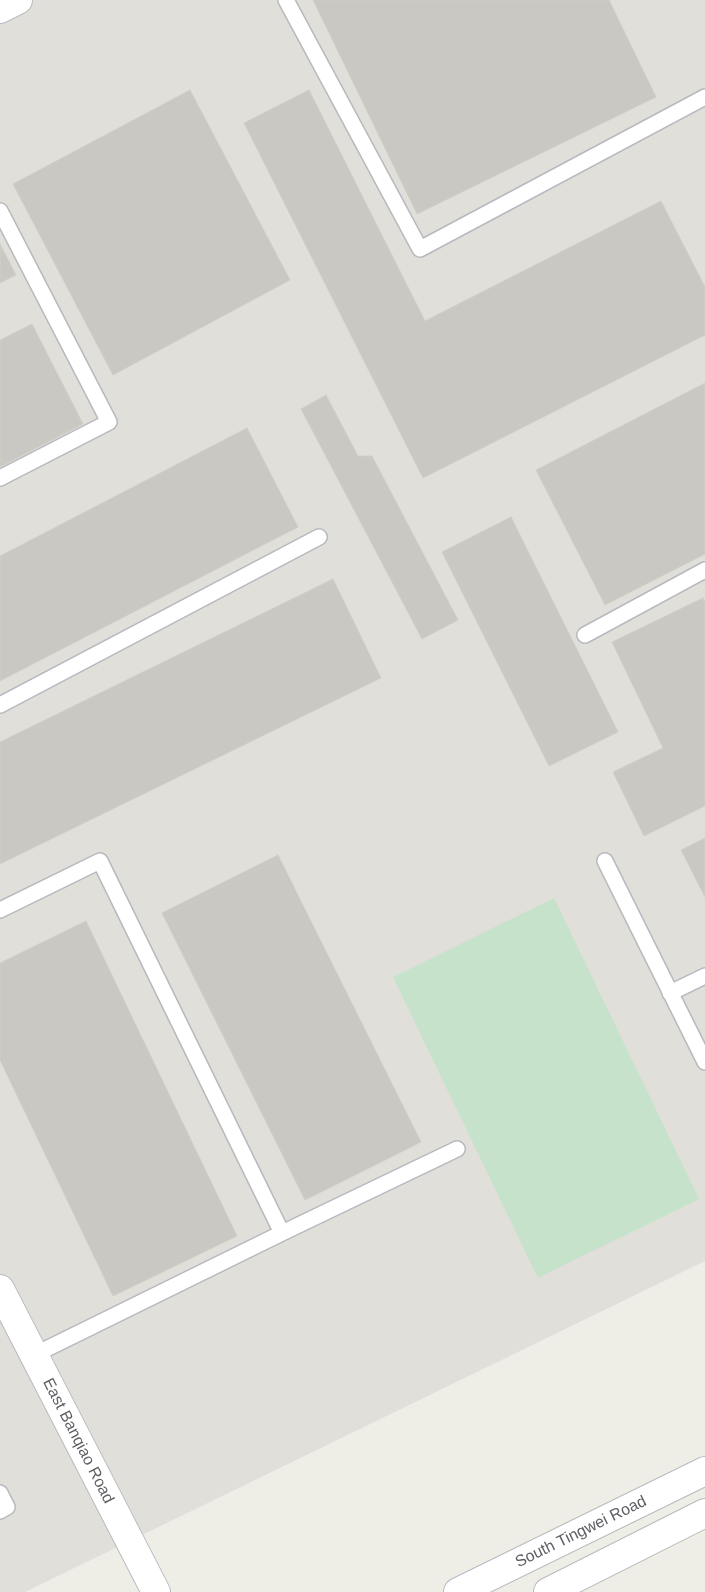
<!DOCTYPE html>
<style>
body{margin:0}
canvas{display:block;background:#eeeee6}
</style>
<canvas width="705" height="1592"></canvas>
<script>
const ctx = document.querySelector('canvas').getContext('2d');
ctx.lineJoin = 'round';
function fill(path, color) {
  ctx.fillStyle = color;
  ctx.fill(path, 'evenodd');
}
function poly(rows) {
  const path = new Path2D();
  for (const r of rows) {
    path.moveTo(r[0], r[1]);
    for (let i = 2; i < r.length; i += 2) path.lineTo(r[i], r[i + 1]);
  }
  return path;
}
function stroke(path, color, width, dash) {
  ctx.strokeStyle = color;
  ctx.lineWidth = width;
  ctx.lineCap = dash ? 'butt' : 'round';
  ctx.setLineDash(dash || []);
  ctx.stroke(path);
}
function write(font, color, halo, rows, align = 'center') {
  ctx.font = font + ' Arial,sans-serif';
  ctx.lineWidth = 4;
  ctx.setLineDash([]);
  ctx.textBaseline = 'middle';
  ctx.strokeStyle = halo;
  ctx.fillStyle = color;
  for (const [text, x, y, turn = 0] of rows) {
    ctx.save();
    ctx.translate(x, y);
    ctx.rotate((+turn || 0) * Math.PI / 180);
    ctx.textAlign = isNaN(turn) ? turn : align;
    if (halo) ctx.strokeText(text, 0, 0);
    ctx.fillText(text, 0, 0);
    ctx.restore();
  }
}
fill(poly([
 [0,0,705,0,705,1261,25,1592,0,1592]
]), '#e0dfda');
fill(poly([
 [554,898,699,1199,538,1278,393,977]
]), '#c6e2cb');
const building = poly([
 [313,0,609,0,656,97,417,214,313,0],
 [190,90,290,280,113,375,13,184,190,90],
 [309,90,425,321,661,201,705,287,705,335,423,478,244,123,309,90],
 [0,244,16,275,0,283,0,244],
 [32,324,83,424,0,467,0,340,32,324],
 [705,383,705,554,605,605,536,470,705,383],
 [326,395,358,456,372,456,458,620,422,639,301,409,326,395],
 [247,428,298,527,0,681,0,556,247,428],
 [511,517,618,732,549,766,442,552,511,517],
 [333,579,381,678,0,864,0,742,333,579],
 [703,598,705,602,705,806,644,836,613,772,663,748,612,642,703,598],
 [705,838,705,897,681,850,705,838],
 [278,855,421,1142,305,1200,162,913,278,855],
 [86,921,237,1236,113,1296,0,1060,0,963,86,921]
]);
fill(building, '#c9c8c2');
stroke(building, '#d2d0c5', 1);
const lane = poly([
 [286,0,420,249,705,97],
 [0,211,109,422,0,478],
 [585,635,705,570],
 [0,705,319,537],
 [605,861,705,1062],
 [0,910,100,861,282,1233,457,1149],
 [670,993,705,976],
 [34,1355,282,1233],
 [0,1493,7,1507,0,1511]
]);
const secondary = poly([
 [0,9,18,0],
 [0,1289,156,1592],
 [458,1592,705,1471],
 [548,1592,705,1513]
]);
stroke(lane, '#b8b9be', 18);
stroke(secondary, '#b9bac0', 30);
stroke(lane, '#fff', 15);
stroke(secondary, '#fff', 28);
write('16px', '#5e5f64', '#fff', [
 ["East Banqiao Road",78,1441,63],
 ["South Tingwei Road",581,1532,-26]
]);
</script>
